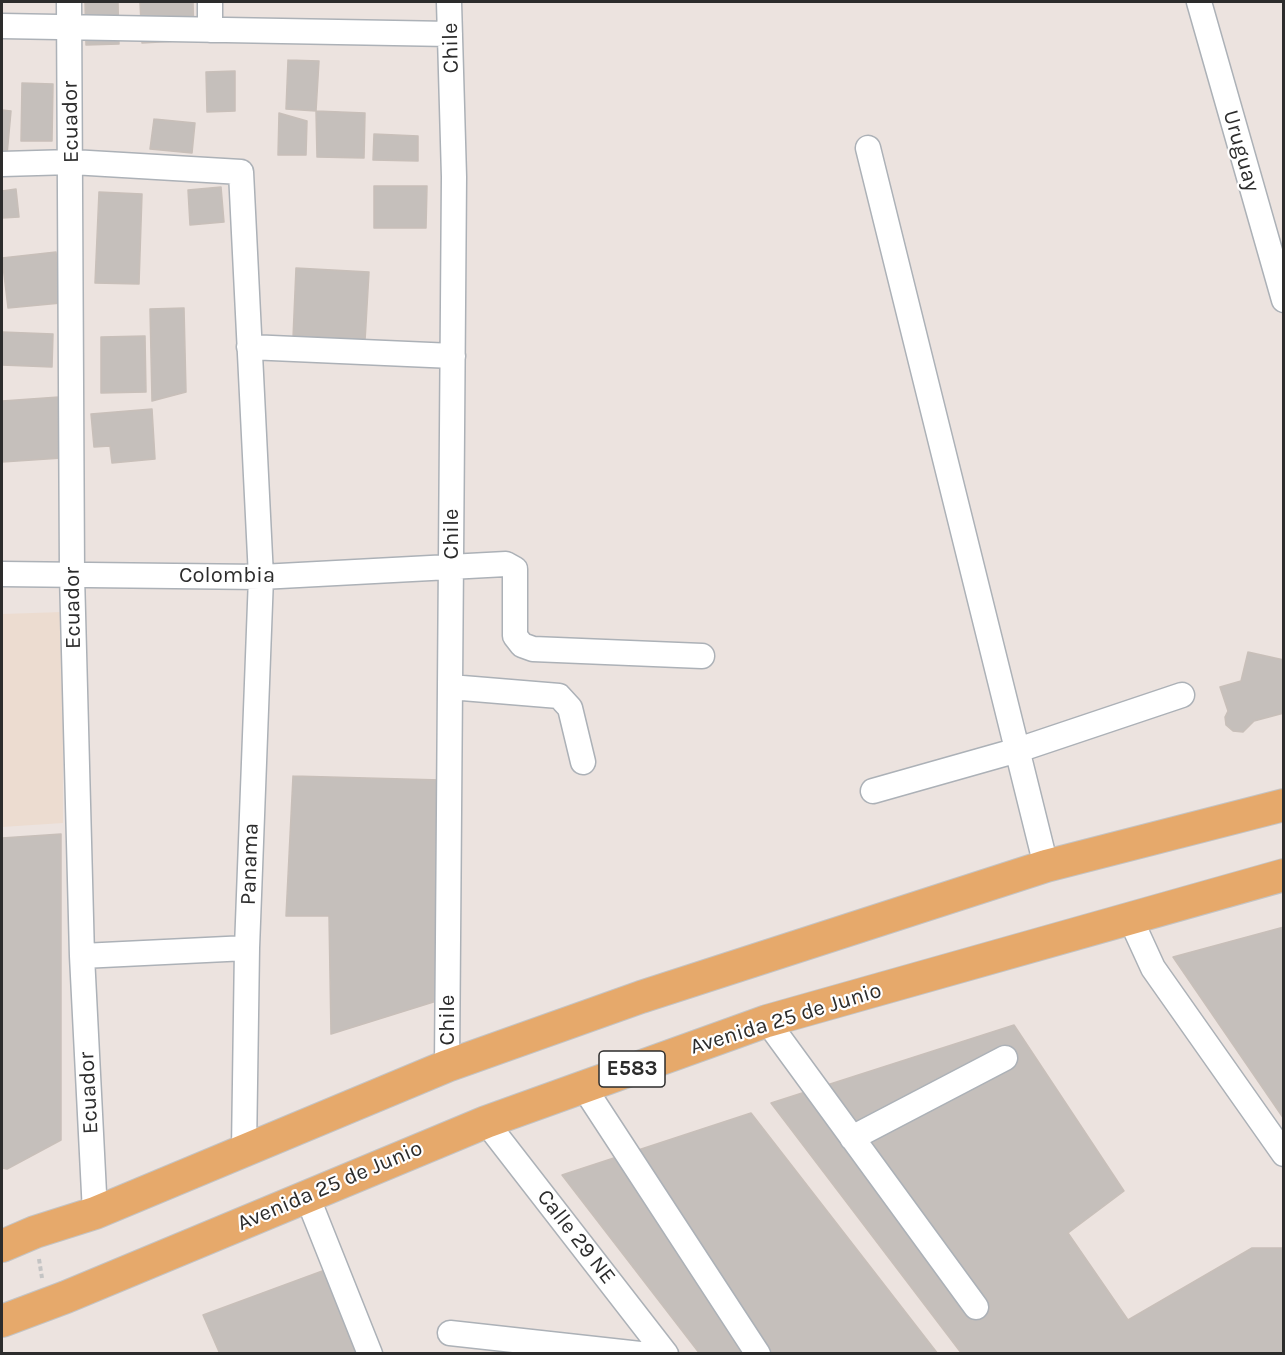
<!DOCTYPE html>
<style>
body{margin:0}
#map{position:relative;width:1285px;height:1355px;overflow:hidden;background:#ece3df;font-family:Karla,sans-serif}
canvas{display:block}
.frame{position:absolute;inset:0;border:3px solid #2c2c2c;pointer-events:none}
</style>
<div id="map">
<canvas width="1285" height="1355"></canvas>
<div class="frame"></div>
</div>
<script>
const ctx = document.querySelector('canvas').getContext('2d');
ctx.lineJoin = 'round';
function fill(path, color) {
  ctx.fillStyle = color;
  ctx.fill(path, 'evenodd');
}
function poly(rows) {
  const path = new Path2D();
  for (const r of rows) {
    path.moveTo(r[0], r[1]);
    for (let i = 2; i < r.length; i += 2) path.lineTo(r[i], r[i + 1]);
  }
  return path;
}
function stroke(path, color, width, dash) {
  ctx.strokeStyle = color;
  ctx.lineWidth = width;
  ctx.lineCap = dash ? 'butt' : 'round';
  ctx.setLineDash(dash || []);
  ctx.stroke(path);
}
function write(font, color, halo, rows, align = 'center') {
  ctx.font = font + ' Karla,sans-serif';
  ctx.lineWidth = 4.5;
  ctx.setLineDash([]);
  ctx.textBaseline = 'middle';
  ctx.strokeStyle = halo;
  ctx.fillStyle = color;
  for (const [text, x, y, turn = 0] of rows) {
    ctx.save();
    ctx.translate(x, y);
    ctx.rotate((+turn || 0) * Math.PI / 180);
    ctx.textAlign = isNaN(turn) ? turn : align;
    if (halo) ctx.strokeText(text, 0, 0);
    ctx.fillText(text, 0, 0);
    ctx.restore();
  }
}
fill(poly([
 [63,612,63,823,2,827,2,614]
]), '#ecdcd0');
const building = poly([
 [85,2,118,2,119,44,86,45,85,2],
 [140,2,193,2,194,40,142,43,140,2],
 [288,60,319,61,316,111,286,109,288,60],
 [235,71,235,111,207,112,206,72,235,71],
 [22,83,53,84,52,141,21,141,22,83],
 [2,110,11,111,7,155,2,154,2,110],
 [316,111,365,113,364,158,317,157,316,111],
 [279,113,307,121,306,155,278,155,279,113],
 [154,119,195,123,192,153,150,149,154,119],
 [374,134,418,136,418,161,373,160,374,134],
 [374,186,427,186,426,228,374,228,374,186],
 [221,187,224,222,190,225,188,190,221,187],
 [16,189,19,217,2,218,2,191,16,189],
 [99,192,142,194,139,284,95,283,99,192],
 [56,252,61,303,8,308,2,258,56,252],
 [296,268,369,272,365,341,293,338,296,268],
 [184,308,186,392,152,401,150,309,184,308],
 [2,332,53,334,52,367,2,365,2,332],
 [145,336,146,392,101,393,101,337,145,336],
 [59,397,62,458,2,462,2,401,59,397],
 [152,409,155,459,112,463,110,446,94,447,91,414,152,409],
 [1248,652,1284,660,1284,713,1254,721,1243,732,1233,731,1226,725,1225,717,1228,711,1220,687,1241,681,1248,652],
 [293,776,441,780,443,999,331,1034,329,916,286,916,293,776],
 [61,834,61,1140,7,1169,2,1168,2,838,61,834],
 [1284,927,1284,1119,1173,957,1284,927],
 [1014,1025,1124,1191,1068,1233,1128,1320,1252,1248,1284,1248,1284,1354,962,1354,771,1103,1014,1025],
 [751,1113,938,1354,700,1354,562,1175,751,1113],
 [344,1263,381,1354,220,1354,203,1315,344,1263]
]);
fill(building, '#c5bfbb');
stroke(building, '#c8bfb9', 1.5);
const minor = poly([
 [69,2,72,575,82,956,95,1213],
 [1199,2,1284,300],
 [2,26,450,34],
 [210,30,210,2],
 [868,148,1046,866],
 [2,164,72,162,241,172,261,577,247,948,244,1150],
 [249,347,453,356],
 [2,574,261,577,506,564,515,569,515,636,522,645,533,649,702,656],
 [450,687,559,696,570,708,583,762],
 [873,791,1018,750,1182,695],
 [1131,920,1153,968,1284,1154],
 [82,956,247,948],
 [767,1021,976,1307],
 [447,1066,454,177,449,2],
 [583,1086,758,1354],
 [486,1122,666,1354],
 [852,1138,1005,1058],
 [307,1196,370,1354],
 [450,1333,640,1354]
]);
const major = poly([
 [2,1246,35,1232,95,1213,447,1066,641,997,1046,866,1284,805],
 [2,1321,66,1297,486,1122,767,1021,1284,875]
]);
stroke(minor, '#acb1b7', 27);
stroke(major, '#c4c4c4', 34);
stroke(poly([
 [39,1259,42,1278]
]), '#c4c4c4', 4, [4.5, 3]);
stroke(minor, '#fff', 24);
stroke(major, '#e6a96b', 32);
for (const [x, y, w] of [
 [632,1069,66]
]) {
  const box = new Path2D();
  box.roundRect(x - w / 2, y - 18, w, 36, 4.5);
  ctx.fillStyle = '#fff';
  ctx.fill(box);
  stroke(box, '#2c2c2c', 1.5);
}
write('bold 21px', '#2c2c2c', null, [
 ["E583",632,1069]
]);
write('22px', '#2c2c2c', '#fff', [
 ["Chile",451,48,-91],
 ["Ecuador",71,122,-91],
 ["Uruguay",1241,151,74],
 ["Chile",452,534,-90],
 ["Colombia",227,576],
 ["Ecuador",73,608,-91],
 ["Panama",250,864,-88],
 ["Avenida 25 de Junio",786,1019,-17],
 ["Chile",448,1020,-90],
 ["Ecuador",89,1093,-93],
 ["Avenida 25 de Junio",330,1186,-23],
 ["Calle 29 NE",576,1237,52]
]);
</script>
